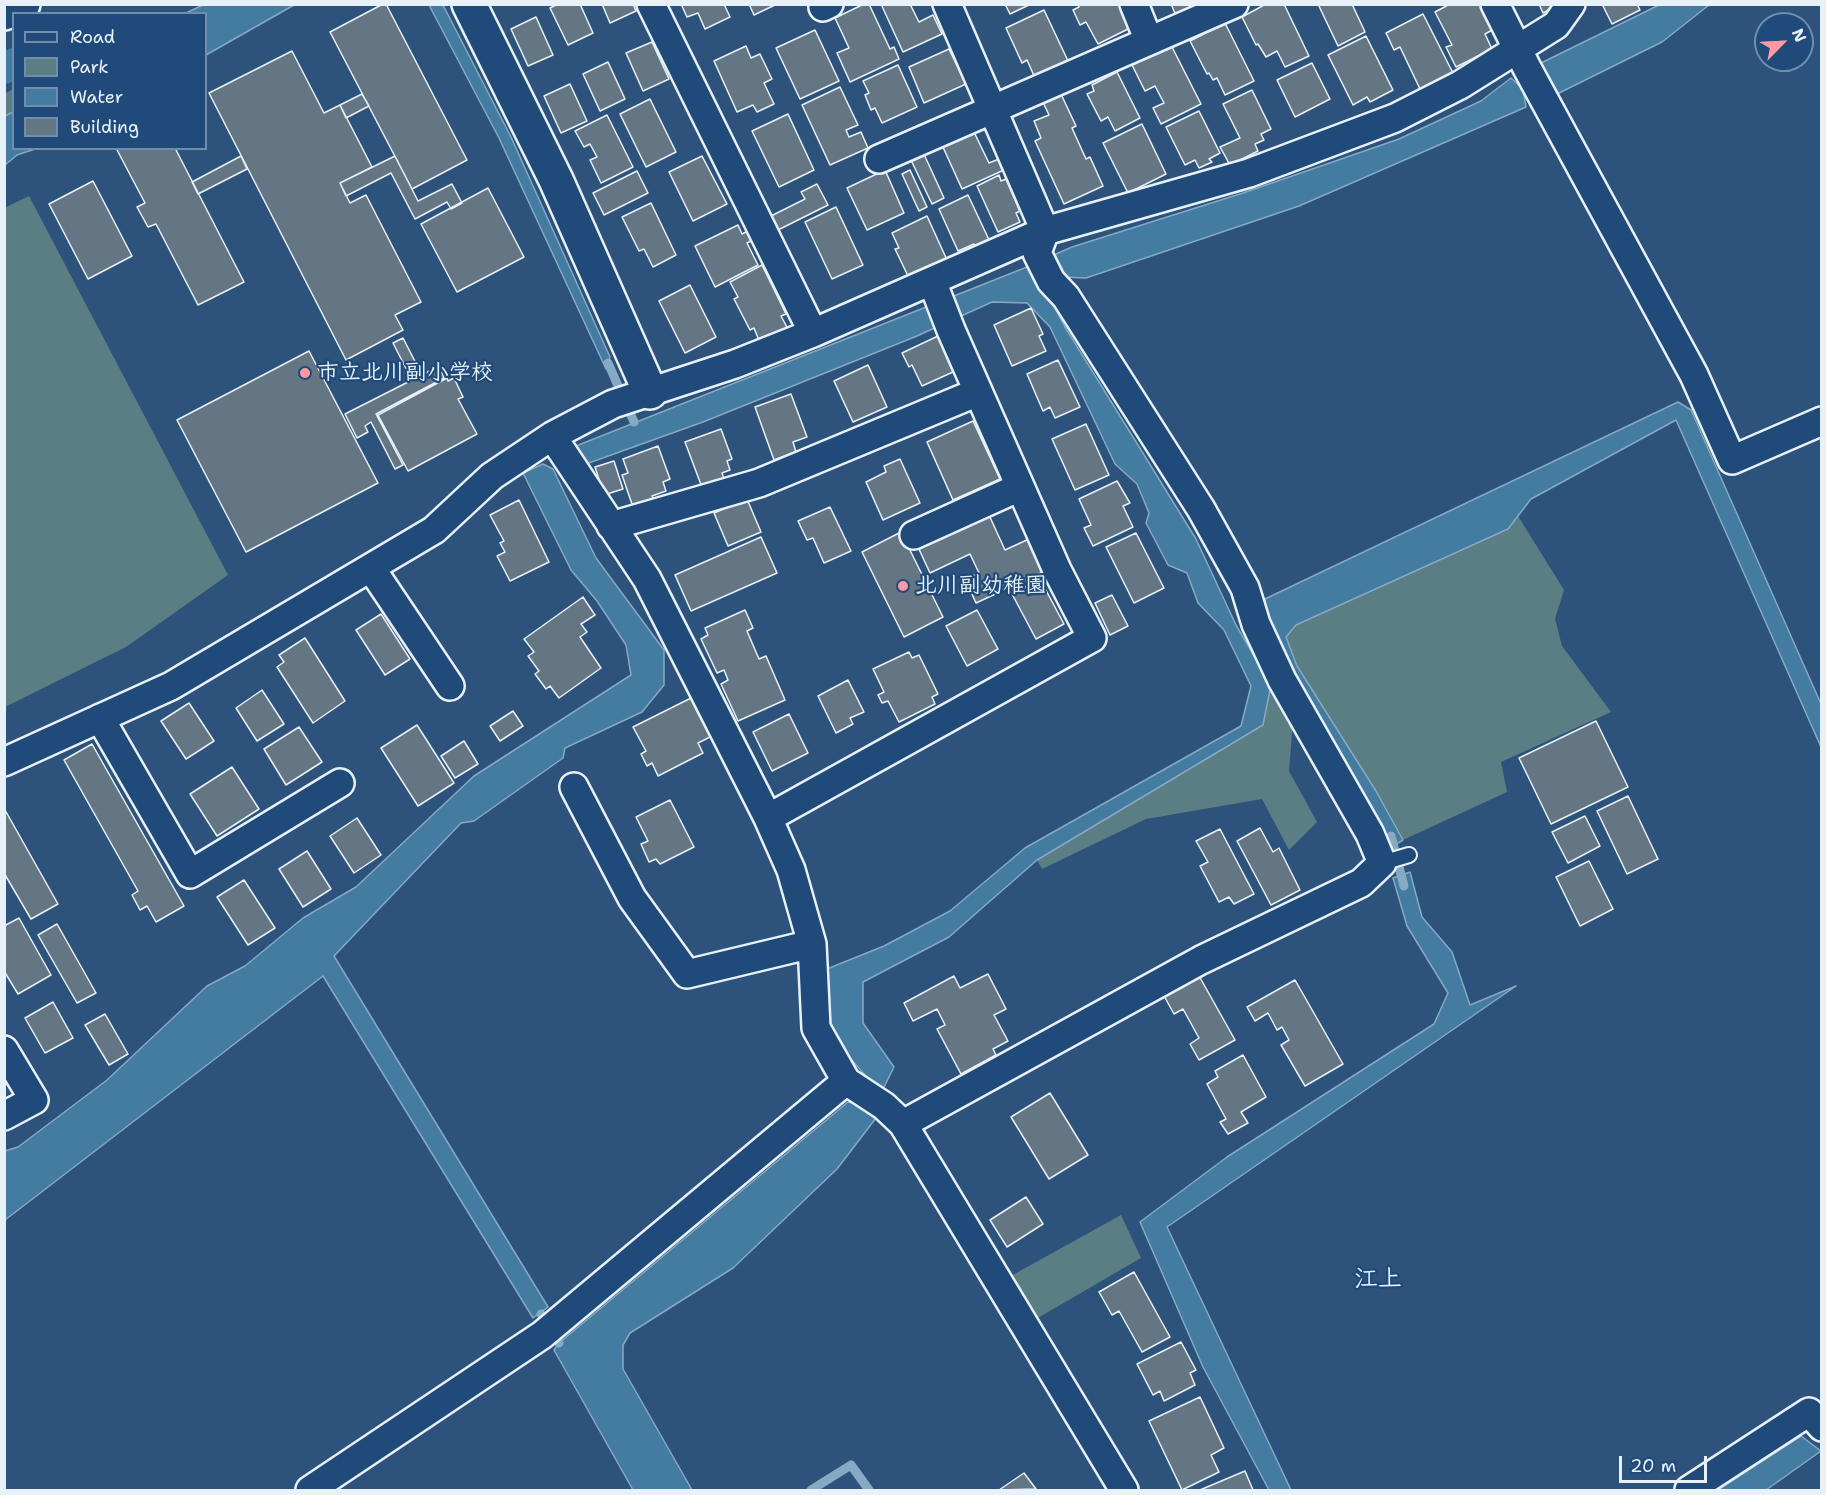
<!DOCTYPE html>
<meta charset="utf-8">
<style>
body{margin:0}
#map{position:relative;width:1826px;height:1495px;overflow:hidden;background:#2d537c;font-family:"Shantell Sans",sans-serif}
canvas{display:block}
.frame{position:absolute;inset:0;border:6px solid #e8f1f8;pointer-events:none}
.legend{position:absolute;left:12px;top:12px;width:195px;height:138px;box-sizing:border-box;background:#1f4a7a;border:2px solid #6f8dac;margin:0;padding:8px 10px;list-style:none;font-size:18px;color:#e8f1f8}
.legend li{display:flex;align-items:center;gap:12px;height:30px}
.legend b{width:30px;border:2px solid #6f8dac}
.north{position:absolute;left:1754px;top:12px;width:60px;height:60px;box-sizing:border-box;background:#1f4a7a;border:2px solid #6f8dac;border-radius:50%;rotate:66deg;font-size:16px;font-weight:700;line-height:24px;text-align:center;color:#e8f1f8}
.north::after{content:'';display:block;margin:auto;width:21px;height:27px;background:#ff9aa2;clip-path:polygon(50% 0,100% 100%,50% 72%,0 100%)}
.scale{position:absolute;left:1619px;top:1456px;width:88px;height:27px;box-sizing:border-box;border:3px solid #e8f1f8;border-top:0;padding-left:8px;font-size:18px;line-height:21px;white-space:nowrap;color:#e8f1f8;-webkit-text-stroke:4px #1f4a7a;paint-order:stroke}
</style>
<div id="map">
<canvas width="1826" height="1495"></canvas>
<div class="frame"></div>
<ul class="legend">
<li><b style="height:8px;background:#1f4a7a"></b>Road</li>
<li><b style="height:16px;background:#5a7e83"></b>Park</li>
<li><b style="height:16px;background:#447ba0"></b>Water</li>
<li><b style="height:16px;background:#647684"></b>Building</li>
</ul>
<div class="north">N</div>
<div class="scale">20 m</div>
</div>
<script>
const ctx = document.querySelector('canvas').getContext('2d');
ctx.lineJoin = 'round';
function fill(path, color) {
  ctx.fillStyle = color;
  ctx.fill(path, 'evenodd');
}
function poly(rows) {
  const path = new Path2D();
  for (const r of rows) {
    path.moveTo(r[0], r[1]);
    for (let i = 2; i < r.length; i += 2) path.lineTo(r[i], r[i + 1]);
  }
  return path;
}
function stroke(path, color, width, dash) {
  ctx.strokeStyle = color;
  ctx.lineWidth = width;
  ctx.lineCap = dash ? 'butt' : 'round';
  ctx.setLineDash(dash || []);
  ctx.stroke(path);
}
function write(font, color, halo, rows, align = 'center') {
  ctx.font = font + ' "Shantell Sans","Klee One",sans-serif';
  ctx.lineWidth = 4.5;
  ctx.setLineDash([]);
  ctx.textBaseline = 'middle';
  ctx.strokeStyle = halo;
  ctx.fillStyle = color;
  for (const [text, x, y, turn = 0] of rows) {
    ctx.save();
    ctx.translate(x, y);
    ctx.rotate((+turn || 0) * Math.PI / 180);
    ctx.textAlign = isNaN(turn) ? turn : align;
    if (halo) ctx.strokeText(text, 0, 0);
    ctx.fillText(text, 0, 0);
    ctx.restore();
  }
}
fill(poly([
 [13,89,13,112,5,116,4,94],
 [29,196,228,575,126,647,5,707,4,208],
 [1518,516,1564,590,1555,619,1562,646,1611,712,1501,762,1507,792,1403,840,1376,791,1297,666,1286,637,1296,625,1508,529],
 [1271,685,1293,720,1289,771,1317,822,1289,850,1262,799,1146,819,1042,869,1037,860,1263,725],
 [1121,1215,1141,1258,1036,1319,1009,1277]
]), '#5a7e83');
const water = poly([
 [203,5,203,4,294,5,206,55,206,14,186,13,203,5],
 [429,5,443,5,511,137,610,357,606,369,499,138,429,5],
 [1659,5,1709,5,1662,42,1555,95,1537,65,1659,5],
 [1511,78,1523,89,1526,107,1299,206,1086,278,1060,277,1049,257,1072,247,1243,193,1399,139,1481,101,1511,78],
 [13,112,14,148,35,149,17,155,5,165,5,116,13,112],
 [1032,265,1065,327,1196,539,1236,625,1271,685,1263,725,1037,860,949,937,863,982,863,1023,894,1067,881,1093,850,1058,829,1025,822,971,884,946,950,911,1025,848,1241,726,1251,686,1224,630,1198,603,1187,573,1168,565,1146,523,1149,513,1137,484,1115,464,1050,327,1027,303,992,302,917,336,703,422,586,464,576,446,1032,265],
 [1678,402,1691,410,1821,704,1821,747,1676,420,1531,499,1508,529,1296,625,1286,637,1297,666,1376,791,1403,840,1390,848,1292,676,1265,620,1265,599,1678,402],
 [543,464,553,469,596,558,664,650,664,685,642,712,565,748,563,758,474,821,461,823,334,956,548,1307,533,1318,323,976,5,1220,5,1151,18,1147,107,1080,207,986,245,966,303,918,356,887,474,776,631,675,626,645,597,601,571,570,523,473,543,464],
 [1410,872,1422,917,1452,952,1470,1005,1516,986,1167,1227,1291,1490,1269,1490,1203,1367,1140,1222,1227,1157,1434,1024,1448,993,1407,926,1393,878,1410,872],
 [848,1102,865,1106,876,1118,837,1169,733,1268,630,1333,623,1345,623,1369,692,1490,633,1490,554,1350,559,1343,848,1102],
 [1801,1436,1821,1451,1766,1490,1718,1490,1801,1436]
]);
fill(water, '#447ba0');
stroke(water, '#86aac3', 1.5);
stroke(poly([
 [608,363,634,422],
 [1391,836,1404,886],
 [541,1314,559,1343],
 [811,1490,851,1465,869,1490]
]), '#86aac3', 9);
stroke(poly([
 [4,69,14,63]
]), '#447ba0', 30);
const building = poly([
 [383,4,386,4,467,160,412,189,330,32,383,4],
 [558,4,580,4,593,33,568,45,550,8,558,4],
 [602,4,633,4,636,11,610,23,602,4],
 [681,4,724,4,730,17,705,29,698,13,687,17,681,4],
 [749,4,777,4,754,15,749,4],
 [864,4,869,4,890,49,894,47,899,59,850,82,837,53,849,48,835,18,864,4],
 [881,4,910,4,919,22,933,15,942,34,903,52,881,4],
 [1005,4,1031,4,1010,14,1005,4],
 [1078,4,1121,4,1132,27,1098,44,1086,22,1080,25,1073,10,1079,7,1078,4],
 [1171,4,1205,4,1177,18,1171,4],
 [1266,4,1284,4,1309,56,1285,67,1277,51,1266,57,1258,44,1256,45,1242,17,1266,4],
 [1318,4,1352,4,1365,32,1338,46,1318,4],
 [1450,4,1484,4,1496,28,1485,34,1492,49,1456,67,1446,47,1452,45,1435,12,1450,4],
 [1539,4,1560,4,1543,13,1539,4],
 [1602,4,1637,4,1640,10,1612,24,1602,4],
 [1044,10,1069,63,1035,78,1027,60,1022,63,1006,28,1044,10],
 [1423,14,1453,73,1420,89,1400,47,1394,50,1386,33,1423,14],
 [536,17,553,55,528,66,511,29,536,17],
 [1225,23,1254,81,1225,95,1217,78,1213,80,1209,73,1207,74,1190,41,1225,23],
 [815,30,839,81,800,99,776,48,815,30],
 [1366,36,1393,90,1370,102,1367,97,1353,105,1328,55,1366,36],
 [652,42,669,79,643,91,626,53,652,42],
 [1171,45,1201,104,1161,124,1153,108,1164,103,1155,86,1145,91,1132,65,1171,45],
 [746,46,751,58,760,54,772,79,764,83,774,104,757,112,753,105,737,112,714,61,746,46],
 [949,49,966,84,924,103,909,67,949,49],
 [292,51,324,113,340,105,372,167,340,183,350,203,366,195,421,302,395,315,403,330,346,360,209,93,292,51],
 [608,62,625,99,600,111,583,74,608,62],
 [1312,63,1330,99,1295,117,1277,80,1312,63],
 [898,65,917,107,882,123,875,108,871,110,865,95,869,93,863,81,898,65],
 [1117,72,1140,118,1115,131,1108,117,1101,121,1087,94,1094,91,1092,85,1117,72],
 [570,84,587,121,561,133,544,96,570,84],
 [840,87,858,125,846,130,849,137,861,132,868,148,830,165,802,105,840,87],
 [1252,90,1271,129,1261,134,1264,140,1255,144,1258,151,1230,165,1220,147,1240,138,1223,104,1252,90],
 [1060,92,1076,126,1072,128,1086,159,1090,157,1103,186,1064,204,1035,141,1041,138,1034,121,1049,115,1042,100,1060,92],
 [362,94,369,106,346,118,340,105,362,94],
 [650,99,676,152,646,167,620,114,650,99],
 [1199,111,1220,153,1209,159,1212,162,1199,168,1195,160,1185,165,1166,127,1199,111],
 [788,114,814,170,779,187,752,131,788,114],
 [607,115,633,167,601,183,590,160,597,157,590,144,584,147,575,131,607,115],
 [1142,124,1166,174,1128,193,1103,143,1142,124],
 [973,130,989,163,999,159,1004,170,962,189,942,145,973,130],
 [116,148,175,148,244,282,198,305,156,224,148,227,137,207,145,203,116,148],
 [923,152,944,198,932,204,910,158,923,152],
 [241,156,247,169,198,194,192,182,241,156],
 [395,156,418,201,452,184,462,203,451,209,447,202,415,219,391,173,346,196,340,183,395,156],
 [702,156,727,204,693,221,669,172,702,156],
 [885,170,904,213,867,230,847,188,885,170],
 [910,170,927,207,919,211,902,174,910,170],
 [637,171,648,193,604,215,593,193,637,171],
 [999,175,1001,181,1006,179,1020,211,1016,213,1020,222,998,232,977,186,999,175],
 [93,181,132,256,88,279,49,204,93,181],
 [817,184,828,205,778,230,771,216,805,199,801,192,817,184],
 [488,188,524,257,457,292,421,224,488,188],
 [968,195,991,244,977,251,974,244,958,251,939,209,968,195],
 [651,203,676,255,653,267,644,249,639,251,622,217,651,203],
 [836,207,863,265,832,279,805,222,836,207],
 [927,216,947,260,909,278,895,249,899,248,892,233,927,216],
 [738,225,742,234,748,231,753,240,747,243,758,265,715,287,695,246,738,225],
 [762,265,786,314,781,316,788,329,760,343,754,328,750,330,734,299,738,297,730,282,762,265],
 [690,285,716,337,685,353,659,301,690,285],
 [1031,308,1043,334,1039,336,1046,351,1012,366,994,325,1031,308],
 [938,336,953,372,922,386,912,365,909,367,902,353,938,336],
 [403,338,422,375,439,366,444,378,376,414,403,465,395,469,371,422,365,426,368,432,357,438,345,414,412,380,393,343,403,338],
 [309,351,378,483,246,552,177,420,309,351],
 [1058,360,1080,407,1055,418,1050,407,1043,411,1027,374,1058,360],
 [868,365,887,407,853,422,834,381,868,365],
 [447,378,448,381,454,378,463,397,458,399,477,434,408,471,378,415,447,378],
 [791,394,807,437,793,442,796,452,774,460,755,407,791,394],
 [973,421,1000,479,953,500,927,442,973,421],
 [1086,424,1109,475,1075,490,1052,439,1086,424],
 [721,429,732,459,727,461,730,470,722,473,725,482,703,490,685,442,721,429],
 [658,446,670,479,663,482,666,491,652,496,654,500,633,507,622,475,628,473,623,459,658,446],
 [900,459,920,503,883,520,866,482,886,472,884,466,900,459],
 [614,461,623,489,604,495,595,467,614,461],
 [1117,481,1130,503,1123,506,1133,527,1093,546,1084,528,1091,525,1079,499,1117,481],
 [747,499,761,532,728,546,714,513,747,499],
 [519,500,549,562,510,581,497,556,505,552,500,543,504,541,490,515,519,500],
 [830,507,851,551,824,563,813,538,807,540,798,521,830,507],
 [989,515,1005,550,1029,539,1043,572,976,603,965,579,979,573,970,554,930,573,918,547,989,515],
 [901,532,943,617,904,637,862,552,901,532],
 [1136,533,1164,588,1134,603,1106,547,1136,533],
 [761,537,777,573,691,611,675,575,761,537],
 [1040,579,1064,624,1036,639,1012,594,1040,579],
 [1112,595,1128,626,1110,635,1095,603,1112,595],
 [583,597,595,615,581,624,587,632,580,637,601,668,559,698,550,686,546,689,535,674,539,671,528,656,534,652,524,639,583,597],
 [745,610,753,628,747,631,759,659,766,656,785,700,738,721,721,684,728,680,724,670,717,673,701,639,708,635,705,628,745,610],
 [977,610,998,649,967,666,946,626,977,610],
 [381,614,410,659,385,675,356,630,381,614],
 [305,638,345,701,313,723,277,667,284,662,279,655,305,638],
 [909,652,912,658,919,655,938,694,932,697,935,704,899,722,888,701,882,703,878,695,884,692,873,669,909,652],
 [848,680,864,712,850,718,853,724,836,733,818,696,848,680],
 [262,690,284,724,257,741,236,708,262,690],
 [693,697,712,736,698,743,703,753,658,776,652,763,647,766,641,754,646,751,633,727,693,697],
 [189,703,214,741,186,759,161,721,189,703],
 [513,711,523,726,500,741,490,726,513,711],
 [789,714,808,753,772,771,753,732,789,714],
 [1596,721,1628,787,1551,824,1519,758,1596,721],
 [417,725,454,783,418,806,381,748,417,725],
 [299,727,322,762,286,785,264,749,299,727],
 [464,741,478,764,455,778,441,756,464,741],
 [92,744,184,906,156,922,147,906,140,910,132,895,138,891,64,760,92,744],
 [232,767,259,809,217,836,190,794,232,767],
 [1628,796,1658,859,1627,874,1597,811,1628,796],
 [670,800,694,847,660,864,656,859,649,862,641,844,648,841,636,817,670,800],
 [5,810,58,904,31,919,4,873,5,810],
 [1585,816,1600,846,1568,863,1552,832,1585,816],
 [357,818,381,855,354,873,330,836,357,818],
 [1260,828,1273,852,1279,848,1300,890,1271,905,1237,841,1260,828],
 [1220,829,1254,894,1234,904,1229,897,1219,902,1200,866,1208,862,1196,841,1220,829],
 [307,851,331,889,303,907,279,869,307,851],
 [1589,861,1613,909,1580,926,1556,877,1589,861],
 [244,880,275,928,248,945,217,897,244,880],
 [19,918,51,975,18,994,4,971,4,926,19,918],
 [57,924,96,993,77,1003,38,935,57,924],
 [988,974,1006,1009,994,1015,1008,1041,993,1049,996,1055,961,1074,937,1029,945,1025,937,1009,913,1021,904,1003,954,976,960,988,988,974],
 [1198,974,1235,1040,1199,1060,1190,1044,1199,1038,1183,1009,1174,1014,1163,994,1198,974],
 [1295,980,1343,1064,1305,1086,1281,1045,1289,1040,1282,1027,1277,1030,1268,1013,1255,1021,1247,1007,1295,980],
 [53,1002,73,1038,45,1053,25,1018,53,1002],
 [105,1014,128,1054,109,1065,85,1025,105,1014],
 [1243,1055,1266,1097,1241,1112,1248,1123,1228,1134,1220,1122,1226,1119,1207,1084,1218,1077,1215,1071,1243,1055],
 [1050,1093,1088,1155,1049,1179,1011,1117,1050,1093],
 [1026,1197,1043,1224,1007,1247,990,1220,1026,1197],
 [1134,1272,1170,1337,1142,1352,1119,1311,1112,1315,1099,1292,1134,1272],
 [1181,1342,1196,1370,1190,1373,1195,1385,1164,1401,1160,1391,1153,1395,1137,1364,1181,1342],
 [1200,1397,1224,1448,1211,1455,1219,1472,1182,1490,1149,1421,1200,1397],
 [1245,1471,1253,1490,1200,1490,1245,1471],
 [1024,1473,1036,1489,999,1490,1024,1473]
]);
fill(building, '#647684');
stroke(building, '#e8f1f8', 1.5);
const lane = poly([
 [1382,863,1409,855]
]);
const street = poly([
 [651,4,813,333],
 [1134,4,1149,41],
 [1495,4,1527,68,1694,375,1732,460,1822,421],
 [823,7,829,4],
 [879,159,1234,4],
 [552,436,647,579,768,818,791,870,812,944,816,1028,846,1081,884,1106,903,1124,1124,1490],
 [611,526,759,483,978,392],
 [914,535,1020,487],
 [371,568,450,686],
 [100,718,190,874,340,783],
 [4,762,171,686,434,530,492,476,552,436,613,404,735,364,813,333,1045,231,1249,173,1395,118,1460,85,1556,25,1571,4],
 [574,787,632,898,687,974,812,944],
 [768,818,1092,638,1057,570,951,330,932,281],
 [4,1050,34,1100,4,1116],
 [903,1124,1201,960,1361,883,1382,863,1370,834,1282,680,1256,624,1245,588,1201,509,1066,297,1051,281,1037,253,1045,231,947,4],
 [310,1490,542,1335,846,1081],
 [1689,1490,1809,1412,1822,1427]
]);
const secondary = poly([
 [469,4,556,180,650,392],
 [4,13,23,4]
]);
stroke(lane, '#e8f1f8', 18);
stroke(street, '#e8f1f8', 32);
stroke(secondary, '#e8f1f8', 38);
stroke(lane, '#1f4a7a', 14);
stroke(street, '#1f4a7a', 27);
stroke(secondary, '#1f4a7a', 33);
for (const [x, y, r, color] of [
 [305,373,6,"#ff9aa2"],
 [903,586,6,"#ff9aa2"]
]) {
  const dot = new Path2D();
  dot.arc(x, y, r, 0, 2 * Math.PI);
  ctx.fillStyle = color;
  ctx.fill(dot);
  stroke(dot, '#1f4a7a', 2);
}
write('bold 22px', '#e8f1f8', '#1f4a7a', [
 ["市立北川副小学校",317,373],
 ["北川副幼稚園",915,586]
], 'left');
write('bold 24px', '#e8f1f8', '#1f4a7a', [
 ["江上",1378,1280]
]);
</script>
